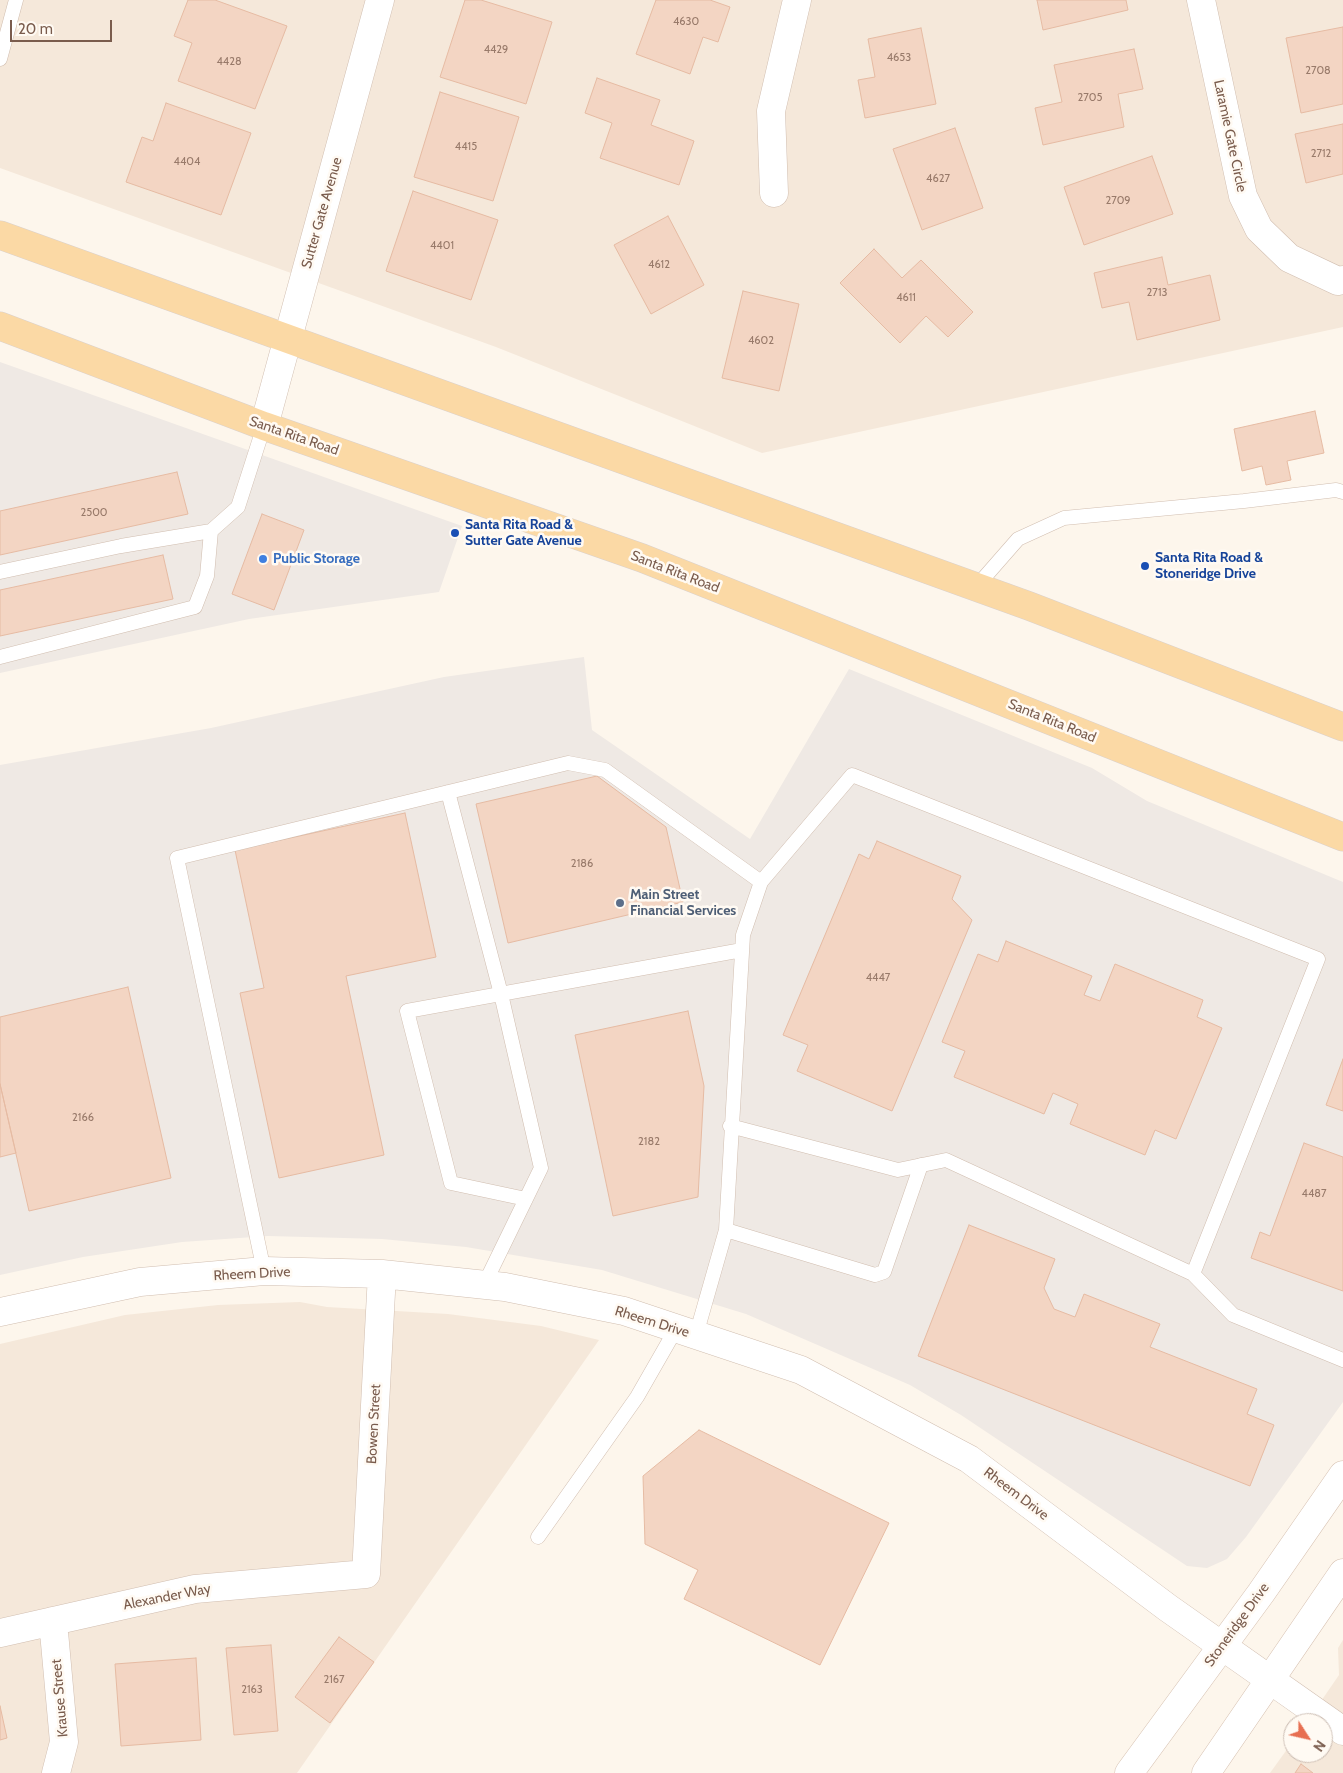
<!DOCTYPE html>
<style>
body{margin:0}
#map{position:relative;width:1343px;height:1773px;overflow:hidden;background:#fdf6ec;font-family:Cabin,sans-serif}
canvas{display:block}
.north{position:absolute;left:1283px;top:1713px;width:50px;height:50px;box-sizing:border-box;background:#fffaf3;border:1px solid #cabbb1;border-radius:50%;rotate:125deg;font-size:14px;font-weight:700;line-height:20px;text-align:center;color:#7a5c4d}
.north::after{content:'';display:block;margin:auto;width:18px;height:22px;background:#e76f51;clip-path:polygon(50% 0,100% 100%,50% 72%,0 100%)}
.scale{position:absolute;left:10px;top:20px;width:102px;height:22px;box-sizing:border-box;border:2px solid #7a5c4d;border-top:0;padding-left:6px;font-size:15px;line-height:18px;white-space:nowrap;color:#7a5c4d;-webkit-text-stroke:4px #fffaf3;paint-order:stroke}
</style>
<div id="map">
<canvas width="1343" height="1773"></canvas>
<div class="north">N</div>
<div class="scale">20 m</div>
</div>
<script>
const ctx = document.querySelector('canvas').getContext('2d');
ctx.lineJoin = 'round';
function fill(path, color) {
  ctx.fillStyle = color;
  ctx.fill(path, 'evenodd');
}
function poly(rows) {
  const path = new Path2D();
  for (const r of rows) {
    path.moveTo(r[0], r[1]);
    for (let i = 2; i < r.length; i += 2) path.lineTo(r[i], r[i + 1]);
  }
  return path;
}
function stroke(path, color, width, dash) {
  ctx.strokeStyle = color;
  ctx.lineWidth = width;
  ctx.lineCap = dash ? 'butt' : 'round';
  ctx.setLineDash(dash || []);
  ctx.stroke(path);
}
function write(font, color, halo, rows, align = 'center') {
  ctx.font = font + ' Cabin,sans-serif';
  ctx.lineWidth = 5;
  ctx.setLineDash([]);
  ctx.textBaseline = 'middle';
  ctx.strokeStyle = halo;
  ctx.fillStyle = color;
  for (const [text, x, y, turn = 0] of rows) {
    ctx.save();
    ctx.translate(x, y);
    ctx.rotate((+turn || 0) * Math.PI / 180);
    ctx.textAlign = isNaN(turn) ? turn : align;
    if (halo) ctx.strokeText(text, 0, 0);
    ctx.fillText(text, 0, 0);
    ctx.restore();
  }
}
fill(poly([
 [0,0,1343,0,1343,327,762,453,496,347,0,168],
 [300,1302,327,1307,448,1314,541,1326,599,1340,297,1773,0,1773,0,1344,125,1315,218,1305],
 [1343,1640,1343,1773,1270,1773,1293,1741,1293,1753,1323,1753,1323,1723,1306,1723,1339,1675,1338,1648]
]), '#f5e8da');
fill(poly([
 [0,362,462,526,439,592,249,619,0,673],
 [584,657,592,730,750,839,849,669,1092,768,1147,801,1343,882,1343,1402,1246,1537,1227,1559,1207,1568,1187,1566,961,1415,910,1385,746,1314,602,1270,466,1247,382,1239,268,1236,182,1242,83,1257,0,1275,0,765,211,728,444,677]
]), '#efe9e4');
const building = poly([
 [188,0,215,0,287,26,255,109,178,81,192,43,174,36,188,0],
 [465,0,481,0,552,22,526,104,440,77,465,0],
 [656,0,710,0,730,7,718,42,703,37,690,74,636,54,656,0],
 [1037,0,1126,0,1128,10,1043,30,1037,0],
 [1343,27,1343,104,1301,113,1286,38,1343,27],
 [921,28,936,104,865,118,858,80,875,77,868,39,921,28],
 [1134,49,1143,89,1118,94,1124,127,1043,145,1035,108,1062,102,1054,65,1134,49],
 [597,78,660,100,651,125,694,141,679,185,600,158,612,123,585,113,597,78],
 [440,92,519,117,493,201,414,177,440,92],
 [166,103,251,133,221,215,126,182,142,137,153,141,166,103],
 [1343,124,1343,174,1306,183,1295,134,1343,124],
 [955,128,983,208,922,230,893,149,955,128],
 [1152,156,1173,214,1084,245,1064,187,1152,156],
 [413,191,498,220,471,300,386,271,413,191],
 [668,216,704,285,651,314,614,245,668,216],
 [874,249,902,278,921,260,973,312,948,337,926,316,900,343,840,283,874,249],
 [1162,257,1168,285,1210,275,1220,320,1137,340,1129,302,1102,308,1094,273,1162,257],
 [743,291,799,304,779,391,722,378,743,291],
 [1315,411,1324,453,1287,461,1291,480,1266,485,1262,466,1242,471,1234,429,1315,411],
 [177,472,188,514,0,555,0,511,177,472],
 [262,514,304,530,274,610,232,594,262,514],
 [163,555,173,599,0,636,0,590,163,555],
 [597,776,666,827,683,902,508,943,476,804,597,776],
 [405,813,436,957,346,976,384,1155,279,1178,240,993,264,988,235,850,405,813],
 [877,841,961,876,952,899,972,920,892,1111,797,1071,808,1045,783,1035,859,854,869,859,877,841],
 [1006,941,1092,976,1084,995,1100,1001,1115,964,1203,1000,1197,1017,1222,1028,1176,1139,1155,1130,1145,1155,1070,1124,1078,1104,1053,1093,1044,1114,954,1077,965,1051,942,1042,978,954,998,962,1006,941],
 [128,987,171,1178,29,1211,0,1084,0,1017,128,987],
 [688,1011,704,1086,698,1197,613,1216,575,1035,688,1011],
 [1343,1059,1343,1111,1326,1105,1343,1059],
 [0,1084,16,1153,0,1157,0,1084],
 [1304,1143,1343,1157,1343,1291,1251,1258,1260,1232,1270,1236,1304,1143],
 [969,1225,1055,1259,1044,1288,1054,1309,1075,1317,1084,1294,1160,1324,1150,1347,1257,1389,1247,1414,1274,1425,1250,1486,918,1356,969,1225],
 [699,1430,889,1523,820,1665,684,1599,698,1570,645,1544,643,1476,699,1430],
 [339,1637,374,1662,330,1723,295,1697,339,1637],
 [271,1645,278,1731,234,1735,226,1648,271,1645],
 [196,1658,201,1740,121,1746,115,1664,196,1658],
 [0,1706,7,1738,0,1740,0,1706],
 [1301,1764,1313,1773,1295,1773,1301,1764]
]);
fill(building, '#f3d5c3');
stroke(building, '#e6bba3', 1);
const lane = poly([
 [0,59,16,0],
 [0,572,121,546,211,531,238,507,264,426],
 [976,587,1018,539,1064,518,1244,501,1336,490,1343,492],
 [0,657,195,607,207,576,211,531],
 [448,792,501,994,541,1168,484,1285],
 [730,1126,898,1170,946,1160,1193,1274,1233,1315,1343,1360],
 [526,1199,451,1183,407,1011,742,950],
 [726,1230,875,1275,884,1272,921,1165],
 [264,1271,177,858,568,763,605,770,761,882],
 [696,1335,726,1230,743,935,761,882,852,775,1318,959,1193,1274],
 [538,1537,637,1397,676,1329]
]);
const street = poly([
 [1201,0,1243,196,1259,229,1289,258,1338,281,1343,280],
 [774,193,771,111,797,0],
 [264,426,380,0],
 [0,1312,140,1282,264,1271,382,1274,505,1287,624,1311,801,1370,969,1459,1168,1608,1343,1731],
 [53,1621,64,1742,56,1773],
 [0,1633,195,1589,366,1574,382,1274]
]);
const secondary = poly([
 [1129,1773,1261,1593,1343,1475],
 [1206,1773,1343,1573]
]);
const primary = poly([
 [0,235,1029,606,1343,727],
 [0,326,264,426,642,558,1343,837]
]);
stroke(lane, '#d1beb0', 15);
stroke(street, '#d1beb0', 29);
stroke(secondary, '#d6c0b0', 29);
stroke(primary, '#dad1cd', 29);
stroke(lane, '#fff', 14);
stroke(street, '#fff', 28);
stroke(secondary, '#fff', 28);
stroke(primary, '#fbd9a5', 28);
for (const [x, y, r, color] of [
 [455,533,5,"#1a4fb4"],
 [263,559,5,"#3f7fe0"],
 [1145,566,5,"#1a4fb4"],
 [620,903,5,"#5c6f8a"]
]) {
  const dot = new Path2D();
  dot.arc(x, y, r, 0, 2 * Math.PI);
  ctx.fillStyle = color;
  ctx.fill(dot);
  stroke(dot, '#fffaf3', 2);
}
write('11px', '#987a6a', null, [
 ["4630",686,22],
 ["4429",496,50],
 ["4653",899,58],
 ["4428",229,62],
 ["2708",1318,71],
 ["2705",1090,98],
 ["4415",466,147],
 ["2712",1321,154],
 ["4404",187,162],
 ["4627",938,179],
 ["2709",1118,201],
 ["4401",442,246],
 ["4612",659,265],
 ["2713",1157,293],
 ["4611",906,298],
 ["4602",761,341],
 ["2500",94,513],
 ["2186",582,864],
 ["4447",878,978],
 ["2166",83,1118],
 ["2182",649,1142],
 ["4487",1314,1194],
 ["2167",334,1680],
 ["2163",252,1690]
]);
write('14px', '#7a5c4d', '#fffaf3', [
 ["Laramie Gate Circle",1230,136,78],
 ["Sutter Gate Avenue",322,213,-74],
 ["Santa Rita Road",294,436,19],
 ["Santa Rita Road",675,572,21],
 ["Santa Rita Road",1052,721,22],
 ["Rheem Drive",252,1274,-3],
 ["Rheem Drive",652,1322,17],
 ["Bowen Street",374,1424,-87],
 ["Rheem Drive",1016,1494,37],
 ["Alexander Way",167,1597,-11],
 ["Stoneridge Drive",1237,1625,-54],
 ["Krause Street",60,1698,-95]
]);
write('bold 14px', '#164399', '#fffaf3', [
 ["Santa Rita Road &",465,525],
 ["Sutter Gate Avenue",465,541],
 ["Santa Rita Road &",1155,558],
 ["Stoneridge Drive",1155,574]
], 'left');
write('bold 14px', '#366cbe', '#fffaf3', [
 ["Public Storage",273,559]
], 'left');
write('bold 14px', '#4e5e75', '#fffaf3', [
 ["Main Street",630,895],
 ["Financial Services",630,911]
], 'left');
</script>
